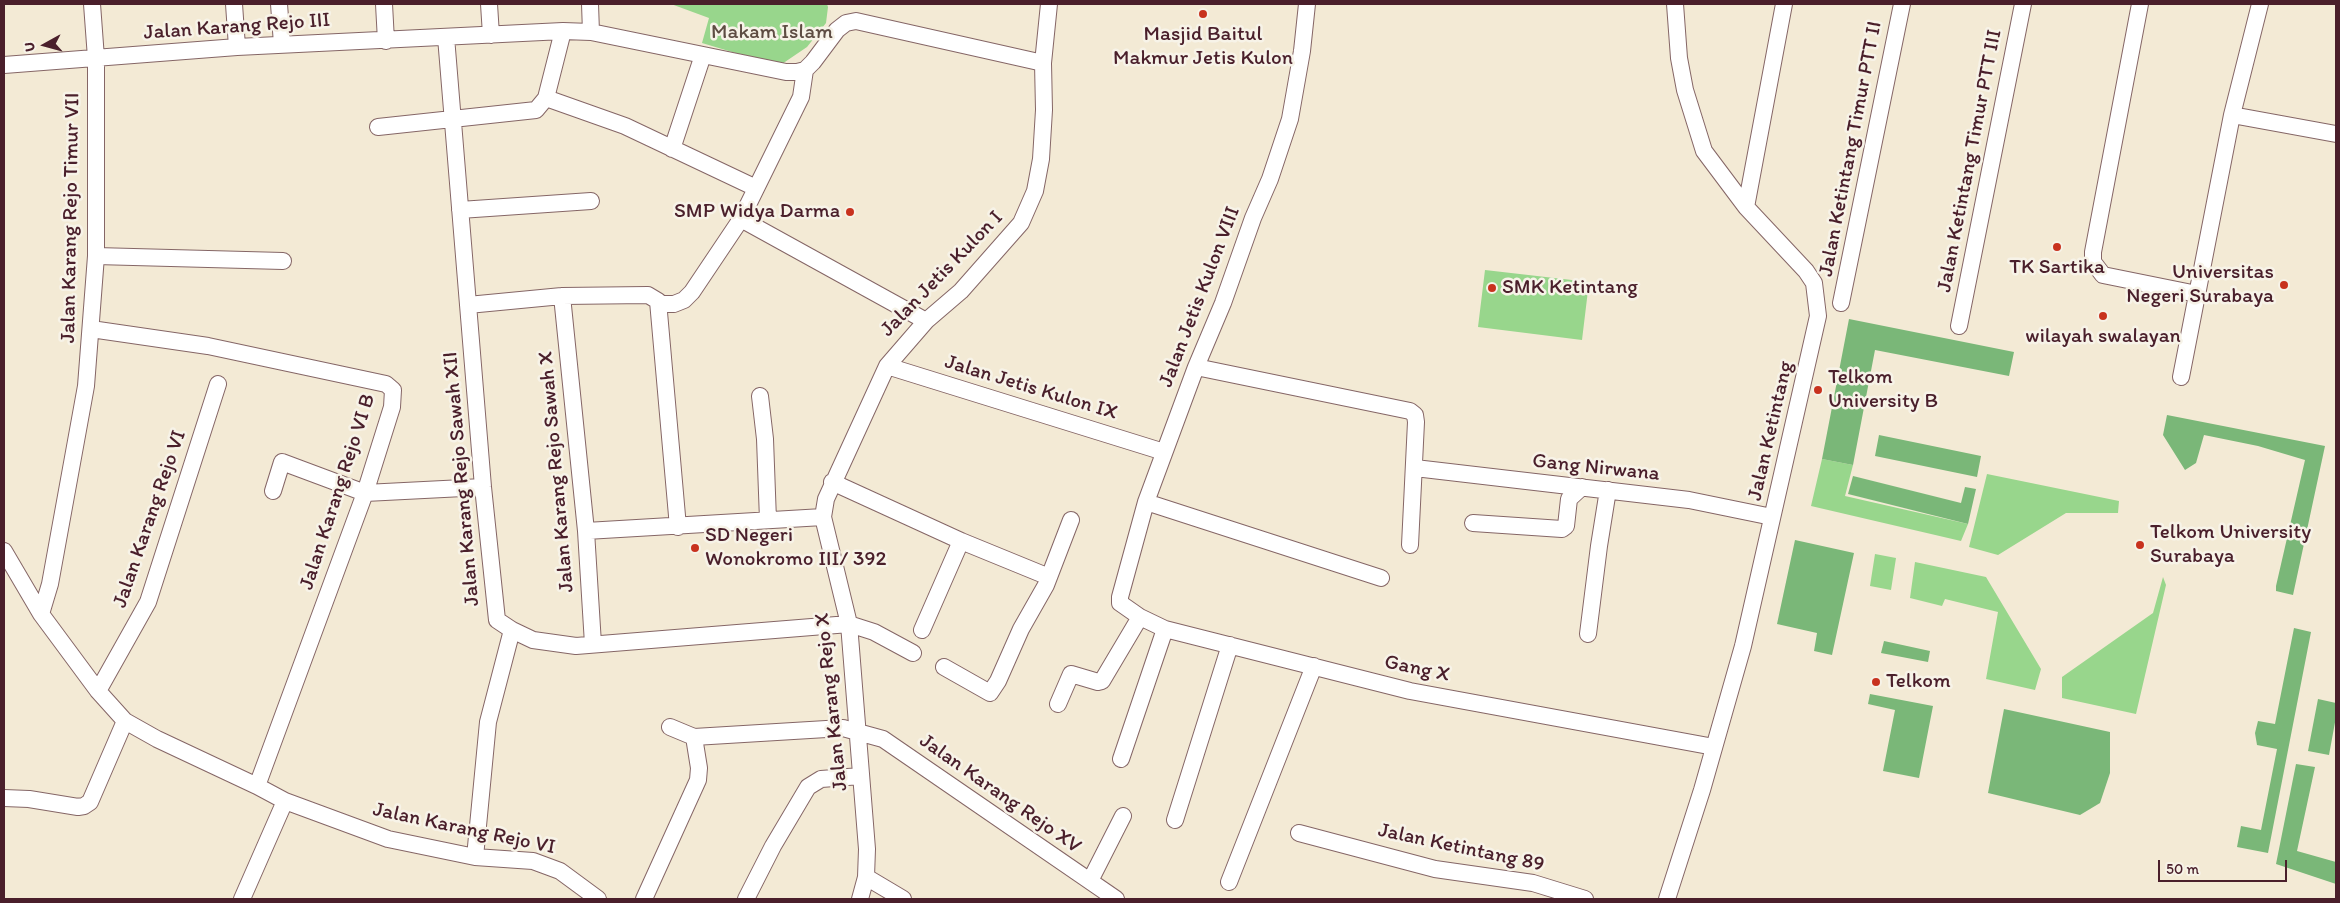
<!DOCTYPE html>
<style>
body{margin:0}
#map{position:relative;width:2340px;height:903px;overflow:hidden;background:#f3ead5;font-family:Itim,sans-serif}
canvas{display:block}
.frame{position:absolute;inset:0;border:5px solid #4a1f2b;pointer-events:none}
.north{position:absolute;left:20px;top:20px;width:50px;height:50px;-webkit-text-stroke:4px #f7f3e8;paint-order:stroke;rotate:263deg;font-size:14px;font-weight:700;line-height:20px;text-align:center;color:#4a1f2b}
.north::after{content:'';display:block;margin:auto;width:18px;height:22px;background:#4a1f2b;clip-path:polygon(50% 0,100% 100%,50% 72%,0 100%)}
.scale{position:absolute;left:2158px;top:860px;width:129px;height:22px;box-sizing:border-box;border:2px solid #4a1f2b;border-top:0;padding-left:6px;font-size:15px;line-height:18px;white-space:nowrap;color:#4a1f2b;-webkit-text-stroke:4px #f7f3e8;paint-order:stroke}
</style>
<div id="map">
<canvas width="2340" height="903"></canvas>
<div class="frame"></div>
<div class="north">U</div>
<div class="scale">50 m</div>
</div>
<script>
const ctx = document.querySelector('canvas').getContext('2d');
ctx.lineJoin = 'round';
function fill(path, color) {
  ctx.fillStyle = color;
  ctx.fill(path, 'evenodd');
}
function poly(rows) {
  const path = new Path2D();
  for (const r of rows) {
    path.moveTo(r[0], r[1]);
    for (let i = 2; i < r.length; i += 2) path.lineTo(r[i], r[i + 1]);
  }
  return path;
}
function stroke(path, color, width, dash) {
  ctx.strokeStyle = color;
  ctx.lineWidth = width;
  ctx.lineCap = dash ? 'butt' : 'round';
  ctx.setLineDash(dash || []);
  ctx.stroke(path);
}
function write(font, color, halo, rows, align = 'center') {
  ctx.font = font + ' Itim,sans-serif';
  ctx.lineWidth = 5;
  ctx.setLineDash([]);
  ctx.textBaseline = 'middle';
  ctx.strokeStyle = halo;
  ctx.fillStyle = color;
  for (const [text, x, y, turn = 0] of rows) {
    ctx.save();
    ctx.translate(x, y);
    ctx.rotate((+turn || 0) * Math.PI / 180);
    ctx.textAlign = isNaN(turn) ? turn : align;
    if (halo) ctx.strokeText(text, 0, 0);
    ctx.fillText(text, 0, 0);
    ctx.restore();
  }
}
fill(poly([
 [671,4,827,4,828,7,826,23,807,47,779,66,702,43,709,18],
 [1485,270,1589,282,1582,340,1478,327],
 [1822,459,1853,465,1845,496,1968,524,1961,541,1811,506],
 [1987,474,2119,501,2118,513,2066,513,1998,555,1969,547],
 [1875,554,1896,558,1891,590,1870,586],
 [1915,562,1986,577,2041,669,2035,690,1986,679,1998,612,1945,599,1942,606,1910,598],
 [2163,577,2166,585,2136,714,2062,698,2062,677,2153,613]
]), '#98d68c');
fill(poly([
 [1849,319,2014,352,2009,376,1875,350,1853,465,1822,459],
 [2167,415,2325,446,2293,595,2276,591,2276,586,2305,460,2258,446,2204,435,2196,463,2185,470,2163,435],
 [1879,435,1981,456,1977,477,1875,456],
 [1853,476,1961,503,1965,487,1976,489,1968,524,1848,494],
 [1795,540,1854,553,1832,655,1814,651,1817,633,1777,624],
 [2294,628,2311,632,2268,853,2237,847,2241,826,2261,830,2277,749,2257,745,2255,733,2258,721,2275,724],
 [1884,641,1930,651,1928,662,1881,653],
 [1870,694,1933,706,1919,778,1883,771,1895,710,1868,704],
 [2318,699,2336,703,2336,717,2329,755,2308,751],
 [2004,709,2110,732,2110,773,2100,803,2080,815,1988,793],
 [2296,764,2315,767,2297,851,2336,862,2336,884,2276,864]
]), '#7ab778');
const minor = poly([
 [234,4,237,47],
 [279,4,282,44],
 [384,4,386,41],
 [489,4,491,35],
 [590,4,591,32],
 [1307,4,1302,51,1290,119,1270,179,1253,218,1223,303,1196,367,1146,502,1120,597,1120,603,1140,617,1165,629,1410,691,1714,747],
 [2140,4,2093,252,2093,262,2103,275,2197,294],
 [446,37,483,487,497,620,512,630,533,640,576,646,849,624,874,632,913,653],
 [4,65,237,47,563,31,591,32,786,72,797,72,805,70,813,62,837,30,846,23,856,21,1043,63],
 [546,98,625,126,756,188],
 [2232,115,2336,134],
 [378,127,536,110,546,98,563,31],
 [672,149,703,55],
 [1746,207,1784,4],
 [460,210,591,201],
 [741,219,926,321],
 [96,256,283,261],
 [562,296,586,531,593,644],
 [1841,303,1902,4],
 [660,304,674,304,684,300,692,292,741,219,801,97,805,70],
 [468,305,562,296,648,295,658,301,678,527],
 [1959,326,2023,4],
 [91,329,208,346,386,384,393,390,392,407,365,493,257,786],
 [887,366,1164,452],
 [1196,367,1410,411,1415,415,1416,422,1410,545],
 [2181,377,2232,115,2260,4],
 [760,396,765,439,768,520],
 [1415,468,1689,500,1772,517],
 [832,482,961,541,922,630],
 [273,491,282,462,365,493,483,487],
 [1146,502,1381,578],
 [1473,523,1562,529,1566,526,1569,499,1582,487],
 [586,531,823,517],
 [961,541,1049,577],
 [4,551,41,614,98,691,125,721,157,739,257,786,285,801,388,839,475,857,533,861,560,871,598,899],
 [41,614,50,584,86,386,96,256,96,58,92,4],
 [1588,634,1599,546,1608,490],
 [944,667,990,693,998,681,1021,629,1046,585,1071,520],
 [98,691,148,602,218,384],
 [1058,704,1071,674,1098,682,1102,681,1140,617],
 [670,727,694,737,843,728,883,739,1116,899],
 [1121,759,1165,629],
 [4,798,29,799,78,807,84,806,90,802,125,721],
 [1175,820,1230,645],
 [1299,833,1435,869,1533,883,1585,899],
 [475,857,488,722,512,630],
 [866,877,903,899],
 [1090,881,1123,816],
 [1229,882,1314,666],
 [242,899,285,801],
 [644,899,698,780,699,768,694,737],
 [746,899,773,846,808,787,821,779,861,776],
 [860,899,866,877,867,849,849,624,823,517,826,499,887,366,926,321,961,291,1021,223,1035,191,1041,159,1044,110,1043,63,1049,4],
 [1667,899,1702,790,1743,646,1818,316,1814,283,1806,271,1746,207,1704,151,1685,90,1679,58,1675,4]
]);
stroke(minor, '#856666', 18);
stroke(minor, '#fff', 16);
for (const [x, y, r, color] of [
 [1203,14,5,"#c8321e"],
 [850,212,5,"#c8321e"],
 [2057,247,5,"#c8321e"],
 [2284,285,5,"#c8321e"],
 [1492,288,5,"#c8321e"],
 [2103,316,5,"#c8321e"],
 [1818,390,5,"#c8321e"],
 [2140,545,5,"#c8321e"],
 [695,548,5,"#c8321e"],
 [1876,682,5,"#c8321e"]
]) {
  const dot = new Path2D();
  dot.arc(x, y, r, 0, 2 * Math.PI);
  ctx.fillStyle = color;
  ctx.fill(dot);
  stroke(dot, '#f7f3e8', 2);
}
write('21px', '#4a1f2b', '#f7f3e8', [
 ["Jalan Karang Rejo III",237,27,-4],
 ["Jalan Ketintang Timur PTT II",1851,149,-79],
 ["Jalan Ketintang Timur PTT III",1970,161,-79],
 ["Jalan Karang Rejo Timur VII",71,218,-89],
 ["Jalan Jetis Kulon I",942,274,-46],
 ["Jalan Jetis Kulon VIII",1200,297,-69],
 ["Jalan Jetis Kulon IX",1031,388,17],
 ["Jalan Ketintang",1771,431,-77],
 ["Gang Nirwana",1596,468,6],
 ["Jalan Karang Rejo Sawah X",557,472,-95],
 ["Jalan Karang Rejo Sawah XII",462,479,-95],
 ["Jalan Karang Rejo VI B",338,492,-72],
 ["Jalan Karang Rejo VI",150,519,-71],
 ["Gang X",1417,669,12],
 ["Jalan Karang Rejo X",832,702,-96],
 ["Jalan Karang Rejo XV",1000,794,35],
 ["Jalan Karang Rejo VI",464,829,12],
 ["Jalan Ketintang 89",1461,848,12]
]);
write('21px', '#5e4d43', '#f7f3e8', [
 ["Makam Islam",772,33]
]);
write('21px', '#4a1f2b', '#f7f3e8', [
 ["Masjid Baitul",1203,35,"center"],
 ["Makmur Jetis Kulon",1203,59,"center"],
 ["SMP Widya Darma",840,212,"right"],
 ["TK Sartika",2057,268,"center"],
 ["Universitas",2274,273,"right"],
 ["Negeri Surabaya",2274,297,"right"],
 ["SMK Ketintang",1502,288],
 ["wilayah swalayan",2103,337,"center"],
 ["Telkom",1828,378],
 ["University B",1828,402],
 ["Telkom University",2150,533],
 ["Surabaya",2150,557],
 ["SD Negeri",705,536],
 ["Wonokromo III/ 392",705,560],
 ["Telkom",1886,682]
], 'left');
</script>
